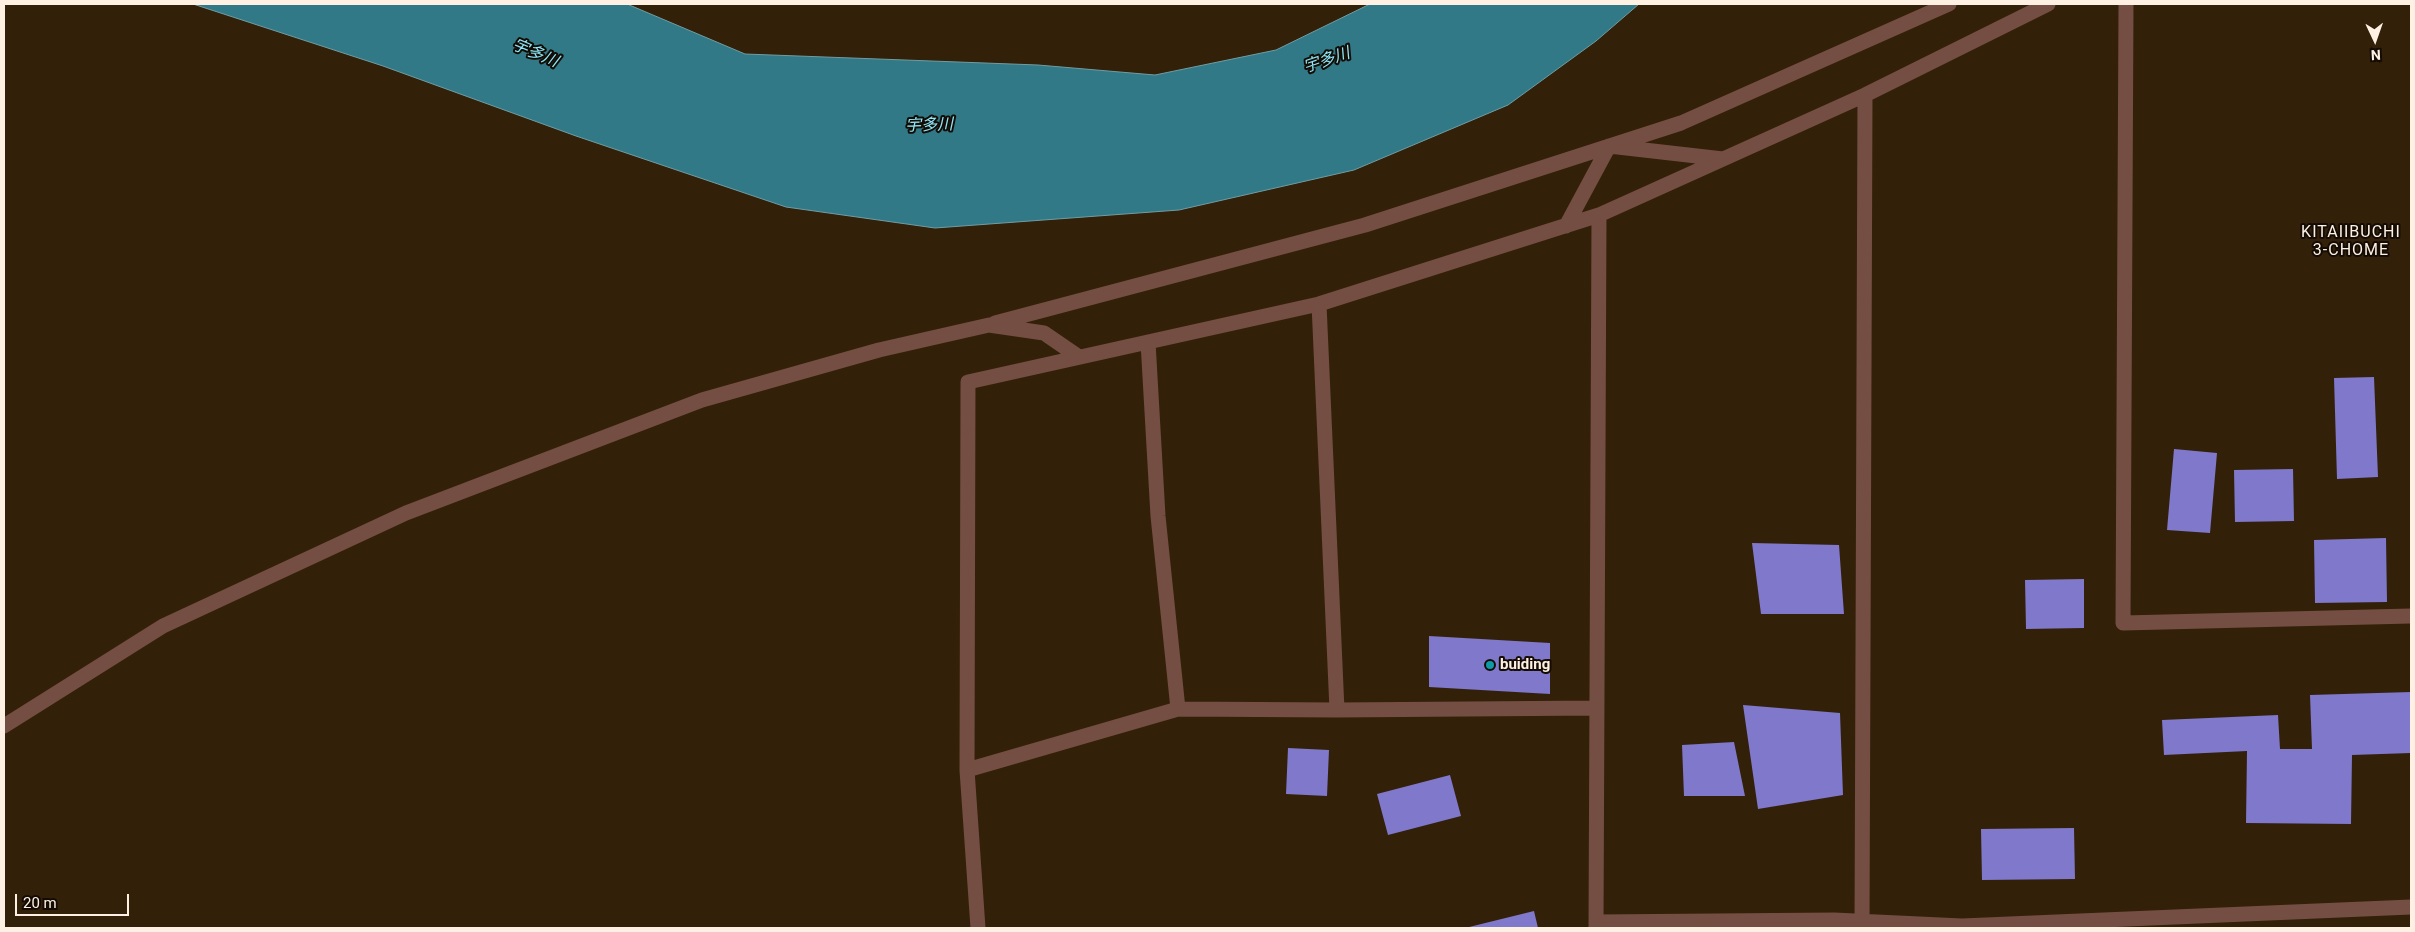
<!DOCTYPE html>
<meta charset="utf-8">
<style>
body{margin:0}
#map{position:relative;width:2415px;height:932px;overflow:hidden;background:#332009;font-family:Roboto,sans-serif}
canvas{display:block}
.frame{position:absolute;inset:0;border:5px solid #fef1e3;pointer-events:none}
.north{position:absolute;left:2350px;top:15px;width:50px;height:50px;-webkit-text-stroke:4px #140c04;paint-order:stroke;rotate:177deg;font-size:14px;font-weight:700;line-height:20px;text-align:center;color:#fef1e3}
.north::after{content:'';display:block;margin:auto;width:18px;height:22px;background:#fef1e3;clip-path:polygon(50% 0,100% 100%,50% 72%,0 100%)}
.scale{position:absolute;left:15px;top:894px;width:114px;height:22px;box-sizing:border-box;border:2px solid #fef1e3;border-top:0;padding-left:6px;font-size:15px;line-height:18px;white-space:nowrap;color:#fef1e3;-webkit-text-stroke:4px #140c04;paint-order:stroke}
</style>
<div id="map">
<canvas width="2415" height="932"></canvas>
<div class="frame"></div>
<div class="north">N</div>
<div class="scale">20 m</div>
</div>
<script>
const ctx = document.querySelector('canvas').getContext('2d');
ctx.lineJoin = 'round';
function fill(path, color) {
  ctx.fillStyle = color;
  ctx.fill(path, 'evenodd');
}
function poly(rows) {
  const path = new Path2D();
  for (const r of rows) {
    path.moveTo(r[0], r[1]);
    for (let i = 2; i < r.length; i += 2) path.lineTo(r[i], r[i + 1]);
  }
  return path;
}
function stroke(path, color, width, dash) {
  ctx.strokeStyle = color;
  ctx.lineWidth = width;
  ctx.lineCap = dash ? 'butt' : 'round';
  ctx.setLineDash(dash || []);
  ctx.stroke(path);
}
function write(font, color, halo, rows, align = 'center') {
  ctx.font = font + ' Roboto,"Noto Sans JP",sans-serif';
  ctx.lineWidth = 4;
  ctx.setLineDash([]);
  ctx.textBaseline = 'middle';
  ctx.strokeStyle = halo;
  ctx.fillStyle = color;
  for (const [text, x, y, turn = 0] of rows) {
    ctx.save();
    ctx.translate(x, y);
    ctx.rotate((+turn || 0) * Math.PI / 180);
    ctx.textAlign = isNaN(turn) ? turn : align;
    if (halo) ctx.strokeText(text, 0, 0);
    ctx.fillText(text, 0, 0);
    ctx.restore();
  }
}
const water = poly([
 [193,4,627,4,745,54,1038,65,1155,75,1276,50,1370,4,1639,4,1596,41,1508,105,1354,170,1179,210,935,228,786,207,576,136,383,66,193,4]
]);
fill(water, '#327987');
stroke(water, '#6f9da3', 1);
fill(poly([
 [2374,377,2378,477,2337,479,2334,378],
 [2174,449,2217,453,2210,533,2167,530],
 [2293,469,2294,521,2235,522,2234,470],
 [2386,538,2387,602,2315,603,2314,540],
 [1752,543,1839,545,1844,614,1761,614],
 [2084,579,2084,628,2026,629,2025,580],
 [1429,636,1550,643,1550,694,1429,687],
 [2411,692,2411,753,2352,755,2351,824,2246,823,2247,751,2164,755,2162,720,2278,715,2280,749,2312,749,2310,695],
 [1743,705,1840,713,1843,795,1758,809],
 [1734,742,1745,796,1684,796,1682,745],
 [1288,748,1329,750,1327,796,1286,794],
 [1450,775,1461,816,1388,835,1377,794],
 [2074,828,2075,879,1982,880,1981,829],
 [1534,911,1538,928,1465,928]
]), '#7f78cb');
stroke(poly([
 [2126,4,2123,623,2411,616],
 [1566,226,1609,146,1723,159],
 [1319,304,1337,710],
 [995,323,1365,225,1681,123,1949,4],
 [1148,342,1158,516,1178,709],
 [4,726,163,626,406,513,702,400,879,350,989,325,1044,333,1079,357],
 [967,770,1178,709,1337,710,1597,708],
 [1596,922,1834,920,1962,926,2411,907],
 [978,928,967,770,968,382,1319,304,1599,215,1865,95,2048,4],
 [1596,928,1599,215],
 [1862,928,1865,95]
]), '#744e42', 15);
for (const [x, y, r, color] of [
 [1490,665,5,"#0f9aa8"]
]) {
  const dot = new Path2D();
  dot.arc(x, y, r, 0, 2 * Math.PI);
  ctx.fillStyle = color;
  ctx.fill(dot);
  stroke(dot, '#140c04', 2);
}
write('bold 15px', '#fef1e3', '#140c04', [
 ["buiding",1500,665]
], 'left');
write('italic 16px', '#8de9fc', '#140c04', [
 ["宇多川",535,54,23],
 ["宇多川",1327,61,-19],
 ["宇多川",929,126,-2]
]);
ctx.letterSpacing = '1px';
write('16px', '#fef1e3', '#140c04', [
 ["KITAIIBUCHI",2351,233],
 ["3-CHOME",2351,251]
]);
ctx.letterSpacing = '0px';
</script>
